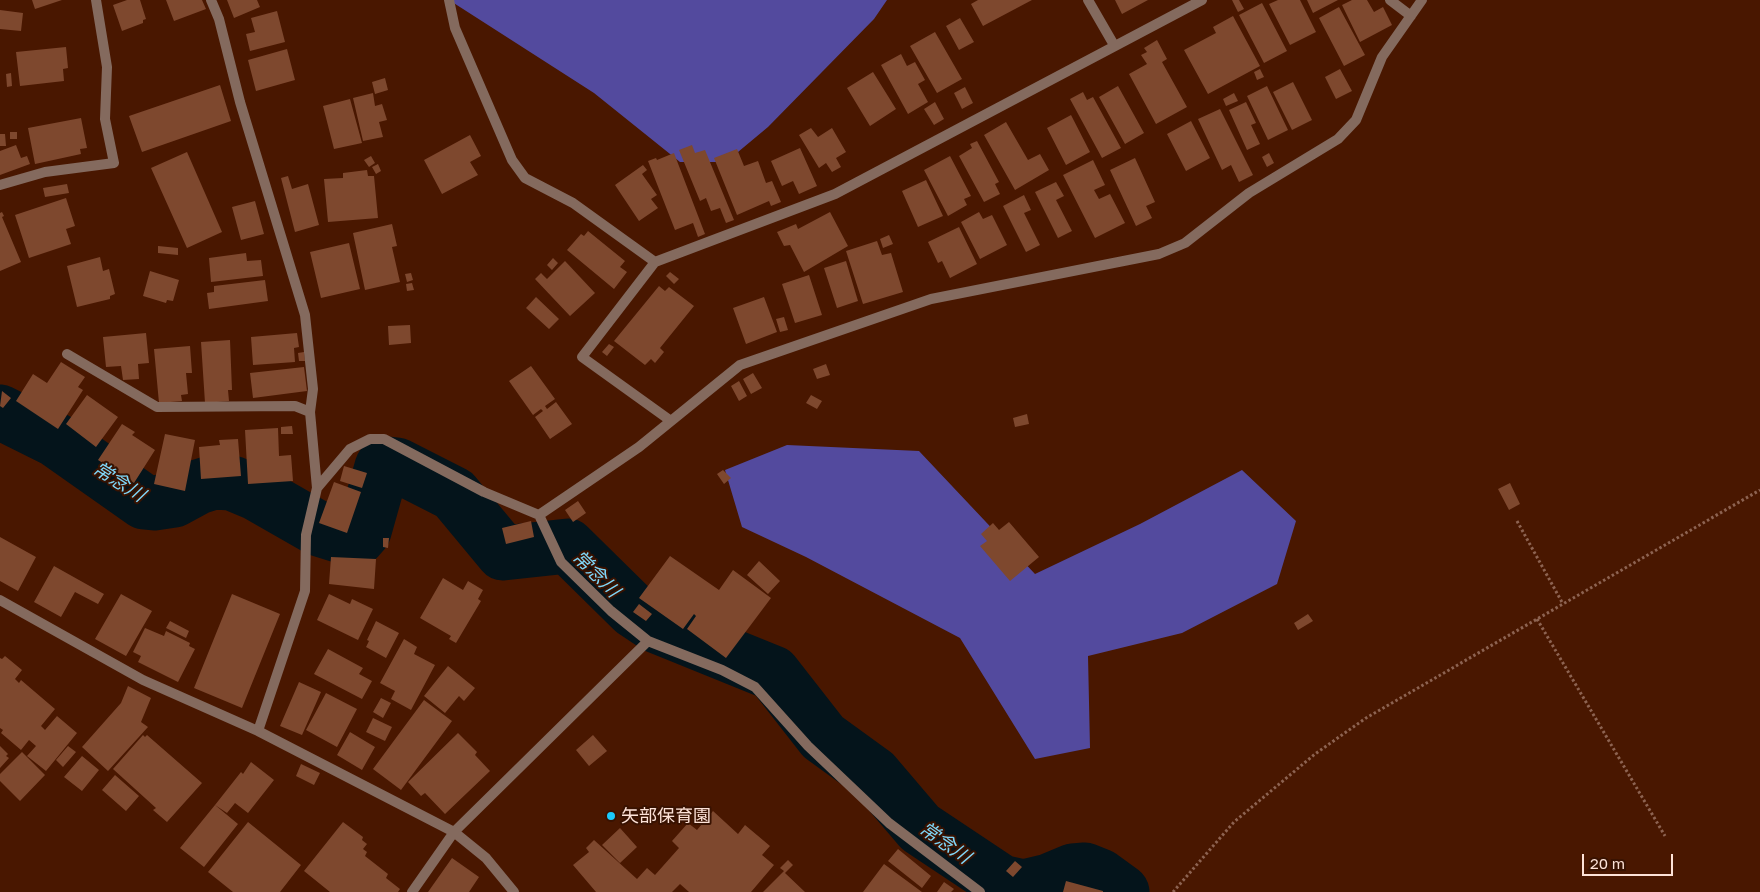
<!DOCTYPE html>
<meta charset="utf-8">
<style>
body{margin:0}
#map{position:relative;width:1760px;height:892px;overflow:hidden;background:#491700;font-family:"Golos Text",sans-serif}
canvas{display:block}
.scale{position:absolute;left:1582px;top:854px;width:91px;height:22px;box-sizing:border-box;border:2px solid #fde2d7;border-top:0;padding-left:6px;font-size:15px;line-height:18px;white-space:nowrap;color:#fde2d7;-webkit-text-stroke:4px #381201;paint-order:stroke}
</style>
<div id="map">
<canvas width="1760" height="892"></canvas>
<div class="scale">20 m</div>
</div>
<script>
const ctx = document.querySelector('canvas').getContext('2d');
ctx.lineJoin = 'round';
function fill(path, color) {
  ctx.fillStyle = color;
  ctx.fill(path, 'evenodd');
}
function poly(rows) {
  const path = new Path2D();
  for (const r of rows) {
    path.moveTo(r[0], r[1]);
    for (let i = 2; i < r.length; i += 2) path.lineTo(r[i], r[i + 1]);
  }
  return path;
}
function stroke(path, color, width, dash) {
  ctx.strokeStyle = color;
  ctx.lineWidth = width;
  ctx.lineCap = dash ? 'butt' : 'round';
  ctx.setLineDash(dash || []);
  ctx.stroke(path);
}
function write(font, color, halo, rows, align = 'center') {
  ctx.font = font + ' "Golos Text","Noto Sans JP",sans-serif';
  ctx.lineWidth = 4;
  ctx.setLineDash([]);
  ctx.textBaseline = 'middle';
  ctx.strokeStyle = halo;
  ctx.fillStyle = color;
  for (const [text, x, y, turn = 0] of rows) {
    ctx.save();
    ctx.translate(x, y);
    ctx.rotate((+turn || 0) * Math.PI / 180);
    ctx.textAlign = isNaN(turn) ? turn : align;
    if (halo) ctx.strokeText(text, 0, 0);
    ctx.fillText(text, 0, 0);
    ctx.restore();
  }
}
fill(poly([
 [449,0,887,0,874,19,768,127,726,162,680,162,594,93],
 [787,445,919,451,1035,574,1140,524,1242,470,1296,521,1277,584,1182,633,1088,656,1090,748,1035,759,960,638,806,557,742,527,725,470]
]), '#534a9e');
stroke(poly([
 [0,412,56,440,144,502,154,503,174,500,198,487,214,482,232,483,256,493,319,529,351,539,357,539,364,531,382,467,388,464,397,465,454,494,503,553,568,546,633,610,657,626,773,673,823,737,874,774,920,828,1001,882,1024,887,1049,881,1073,871,1085,870,1100,876,1122,892]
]), '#04141b', 55);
fill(poly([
 [32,0,62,0,35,9],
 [127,0,140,0,146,19,143,20,143,23,122,31,113,5],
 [166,0,202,0,206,9,174,21],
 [227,0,257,0,260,7,234,18],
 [978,0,1032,0,983,26,971,4],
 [1115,0,1148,0,1122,14],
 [1232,0,1239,0,1244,9,1238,12],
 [1278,0,1300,0,1316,32,1290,45,1269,4],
 [1307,0,1338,0,1313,13],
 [1352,0,1367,0,1374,12,1383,7,1392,25,1360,42,1342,5],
 [1262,3,1287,51,1264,63,1239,15],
 [1339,7,1365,55,1344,66,1319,18],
 [0,10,23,13,21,31,0,29],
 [277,11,285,42,250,51,246,34,255,32,251,18],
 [1233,16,1260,66,1208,94,1184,50,1216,33,1213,27],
 [960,18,974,42,959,50,946,26],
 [935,32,962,79,937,93,910,46],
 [1157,40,1167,59,1162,62,1187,107,1156,124,1129,74,1147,64,1141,55,1147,52,1144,48],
 [66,47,68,68,63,69,64,81,20,86,16,52],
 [287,49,295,80,256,91,248,60],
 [901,54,907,66,915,62,925,80,918,84,928,102,908,114,881,65],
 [1260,69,1264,77,1257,80,1254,72],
 [1340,69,1352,91,1336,99,1325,77],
 [873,72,896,109,870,126,847,88],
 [11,73,12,86,7,87,6,74],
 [385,78,388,90,375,94,372,82],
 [1293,82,1312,120,1292,130,1273,92],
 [220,85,231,121,142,152,129,116],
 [1118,86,1144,133,1125,144,1099,97],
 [1267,86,1288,130,1268,140,1247,96],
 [965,87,973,103,962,109,954,93],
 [1083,92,1087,100,1093,97,1121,148,1102,158,1070,99],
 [373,93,375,106,382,104,387,120,379,122,383,137,363,141,353,98],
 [1234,93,1238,101,1226,106,1223,99],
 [350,99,362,143,334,149,323,106],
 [935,102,944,119,934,125,924,109],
 [1246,102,1256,123,1251,125,1260,144,1247,150,1229,110],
 [1220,109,1253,175,1239,182,1231,165,1222,170,1198,119],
 [1071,115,1090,152,1066,165,1047,128],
 [81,118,87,148,80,149,81,154,35,164,28,128],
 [1191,121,1210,158,1186,171,1167,134],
 [1006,122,1028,160,1040,154,1049,170,1015,190,984,135],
 [811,128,818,137,832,128,846,152,836,158,841,167,832,172,826,163,819,168,799,135],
 [10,132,17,132,17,139,10,139],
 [0,134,5,134,6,146,0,146],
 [470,135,481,156,470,162,478,175,442,194,424,160],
 [977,141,999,182,995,184,1000,194,984,202,959,156,972,148,970,144],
 [16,145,21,158,27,156,30,164,0,175,0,151],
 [692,145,695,153,705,150,734,220,726,223,720,208,711,211,706,198,700,201,679,150],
 [800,148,817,186,799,194,793,181,782,186,771,161],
 [737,149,744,166,758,161,766,183,772,181,781,202,771,206,769,201,737,215,714,158],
 [187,152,222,232,187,248,151,168],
 [674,153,705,234,698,237,693,223,675,230,648,161,656,158,657,160],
 [1269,153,1274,163,1267,167,1262,157],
 [371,156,375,163,369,167,364,160],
 [950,156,971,196,964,199,967,205,948,216,924,170],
 [1135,158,1155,202,1146,206,1152,218,1136,226,1110,170],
 [1093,160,1105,185,1094,190,1099,199,1110,194,1125,223,1095,238,1063,175],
 [378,164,381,171,376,174,372,167],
 [643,165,647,170,642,174,657,195,651,199,658,208,639,221,615,185],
 [367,170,368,176,374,176,378,218,328,222,324,179,343,178,343,173],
 [288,176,292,189,308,184,319,225,295,232,281,178],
 [926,180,943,216,918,227,902,191],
 [1056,182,1064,196,1056,200,1072,231,1058,238,1035,192],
 [67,184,69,193,45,197,43,188],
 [1024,195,1031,210,1024,213,1040,245,1026,252,1003,206],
 [66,198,75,226,66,229,71,244,29,258,15,215],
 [255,201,264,234,241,240,232,207],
 [2,212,4,216,2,217,21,262,0,271,0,213],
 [830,212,848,246,804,272,790,245,784,246,777,232,796,224,798,229],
 [979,212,983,219,992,215,1007,245,980,259,961,222],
 [392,224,397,246,392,247,400,282,365,290,353,233],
 [959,227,977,264,950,278,942,261,938,263,928,242],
 [588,231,625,261,620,267,627,272,614,289,567,250,581,234,584,236],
 [889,235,893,244,883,248,880,239],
 [877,241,882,255,891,253,903,292,863,304,846,251],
 [349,243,360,289,321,298,310,252],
 [158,246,178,248,178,255,158,253],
 [246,253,247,261,261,260,263,276,211,282,209,258],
 [100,257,103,271,109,269,115,294,110,296,110,299,77,307,67,266],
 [553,258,558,263,552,270,547,265],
 [565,261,595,293,570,316,535,279,541,273,547,279],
 [846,261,858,301,837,308,824,268],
 [150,271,179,280,173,301,167,300,166,303,143,296],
 [670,272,679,279,674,284,666,276],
 [411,273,413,280,407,282,405,274],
 [809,275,822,315,795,323,782,284],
 [265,280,268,301,209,309,207,293,214,292,214,286],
 [412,283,414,290,407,291,406,284],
 [659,286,665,291,669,287,694,306,660,348,664,352,655,363,651,359,645,365,614,341],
 [536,297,559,319,549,329,526,308],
 [764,297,777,332,746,344,733,308],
 [784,317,788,330,780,332,776,319],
 [410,325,411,343,389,345,388,326],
 [146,333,149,363,138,364,139,379,123,380,121,366,106,367,103,337],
 [297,333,299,347,294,348,295,362,253,365,251,337],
 [230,340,232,390,228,390,229,401,205,403,201,342],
 [609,344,614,347,607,356,602,352],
 [190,346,192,373,186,373,188,394,181,395,182,401,159,403,154,349],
 [304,352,305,361,299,361,298,353],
 [61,362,85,377,78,387,83,390,58,429,16,401,33,374,47,383],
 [826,364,830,375,817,379,813,369],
 [531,366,555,399,545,406,547,409,556,402,572,424,550,439,535,417,543,411,541,409,533,415,509,381],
 [304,367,307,391,253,398,250,373],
 [753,373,762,388,751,394,743,379],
 [739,381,747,396,739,401,731,386],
 [2,391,11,398,3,408,0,406],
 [87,395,118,417,96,447,66,424],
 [811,395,822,401,817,409,806,403],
 [1027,414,1029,424,1015,427,1013,418],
 [122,424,135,432,132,435,155,450,134,483,98,460],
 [292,426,293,434,281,434,281,427],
 [278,428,279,456,291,455,293,481,248,484,245,430],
 [165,434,195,440,185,491,154,484],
 [238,439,241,476,201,479,199,447,220,445,219,440],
 [344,466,367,473,362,488,340,481],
 [723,470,731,478,724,484,717,474],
 [334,482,361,492,347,533,319,523],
 [1510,483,1520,504,1509,510,1498,489],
 [578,501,586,513,573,522,565,510],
 [531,521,534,537,506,544,502,528],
 [1009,522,1039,557,1010,581,980,546,987,541,981,534,993,523,999,530],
 [0,537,36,557,18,591,0,581],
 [383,538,389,538,388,548,383,547],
 [670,556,719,590,733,570,771,598,726,658,687,629,696,616,694,614,683,629,639,598],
 [331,557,376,559,374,589,329,584],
 [759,561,780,581,768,594,747,575],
 [54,566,104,594,98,604,75,592,61,617,34,602],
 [443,578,463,590,468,581,483,590,478,599,481,601,456,643,449,639,451,636,420,618],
 [121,594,152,611,126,656,95,639],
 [232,594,280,614,242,708,194,688],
 [329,594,350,604,352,599,373,609,358,640,317,620],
 [639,604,652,614,646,621,633,612],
 [1308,614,1313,621,1298,630,1294,623],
 [170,621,189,631,186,638,166,628],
 [376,621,399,633,386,658,366,647,369,641,367,640],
 [145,628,164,636,166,631,190,643,189,646,195,649,178,682,138,662,141,656,133,652],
 [404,639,417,647,414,654,435,665,411,710,391,699,395,691,380,683],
 [328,649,363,668,359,674,372,681,362,699,314,674],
 [5,656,22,670,15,679,19,683,21,680,55,709,41,726,45,730,57,716,77,733,46,771,27,756,36,746,29,740,21,750,1,733,3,730,0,728,0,658,2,659],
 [448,666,475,688,464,701,459,696,445,713,424,696],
 [299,682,321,692,302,735,280,726],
 [128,686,151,698,141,722,148,727,108,771,82,747,121,703],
 [326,693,357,709,337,747,306,730],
 [381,698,391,703,383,718,373,712],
 [424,700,452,721,401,790,373,769],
 [373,718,392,727,385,741,366,732],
 [350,732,375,747,362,770,337,755],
 [458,733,477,752,475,755,490,771,445,814,425,793,421,796,408,782],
 [143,735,145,737,147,735,202,783,167,822,153,810,156,808,113,769],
 [593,735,607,751,589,766,576,750],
 [0,746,8,754,6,756,9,758,0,768],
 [68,746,76,752,63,767,56,760],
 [22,752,45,775,20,801,0,781,0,774],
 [82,756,99,770,82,791,64,777],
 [251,762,274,780,248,813,235,803,227,813,215,805,241,772,243,774],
 [301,764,320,773,314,785,296,776],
 [115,775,139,796,126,811,102,790],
 [215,805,238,824,204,867,180,848],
 [713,811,738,834,745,825,770,846,762,855,774,865,751,892,689,892,680,884,672,892,596,892,573,865,589,852,586,848,594,840,637,879,647,868,655,875,679,848,672,841,688,823,697,830],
 [248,822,301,865,280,892,233,892,208,872],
 [343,822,363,837,362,840,367,844,363,849,367,852,365,856,388,874,386,878,400,889,398,892,330,892,304,871],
 [620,828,637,847,620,863,602,845],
 [898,849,931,876,922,888,888,861],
 [452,858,479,877,469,892,428,892],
 [788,860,793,865,785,873,805,892,763,892,784,871,780,868],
 [1015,861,1022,867,1013,877,1006,871],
 [884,864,922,892,863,892],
 [1066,881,1103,891,1103,892,1063,892],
 [944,882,954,889,951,892,937,892]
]), '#7e482e');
stroke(poly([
 [1517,521,1563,604],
 [1537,619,1665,836],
 [1173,892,1234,822,1315,754,1366,718,1760,490]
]), '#8d6351', 3, [2.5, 2.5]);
stroke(poly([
 [211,0,219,19,240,102,305,315,313,389,310,412],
 [449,0,455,28,512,160,525,178,573,203,655,262],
 [1088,0,1114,45],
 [1390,0,1411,16],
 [0,185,45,172,114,163,105,119,107,67,96,0],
 [67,354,157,407,295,406,310,412,317,488],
 [671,421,582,357,655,262,835,194,1202,0],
 [539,515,639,447,740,365,931,299,1159,254,1185,243,1249,193,1338,139,1356,120,1382,57,1422,0],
 [0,600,143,680,258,731,454,832,486,858,514,892],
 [258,731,305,591,306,535,317,488,350,449,370,439,384,439,484,492,539,515,561,562,611,611,648,641,722,670,755,687,808,746,889,823,980,892],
 [412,892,454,832,648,641]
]), '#846a5e', 10);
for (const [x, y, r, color] of [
 [611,816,5,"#1bcafc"]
]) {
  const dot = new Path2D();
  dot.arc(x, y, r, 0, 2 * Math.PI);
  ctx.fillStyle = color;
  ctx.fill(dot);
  stroke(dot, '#381201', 2);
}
write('18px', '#fde2d7', '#381201', [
 ["矢部保育園",621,816]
], 'left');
write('italic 19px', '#7fd6f7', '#381201', [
 ["常念川",119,482,32],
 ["常念川",596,574,45],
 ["常念川",945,843,35]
]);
</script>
